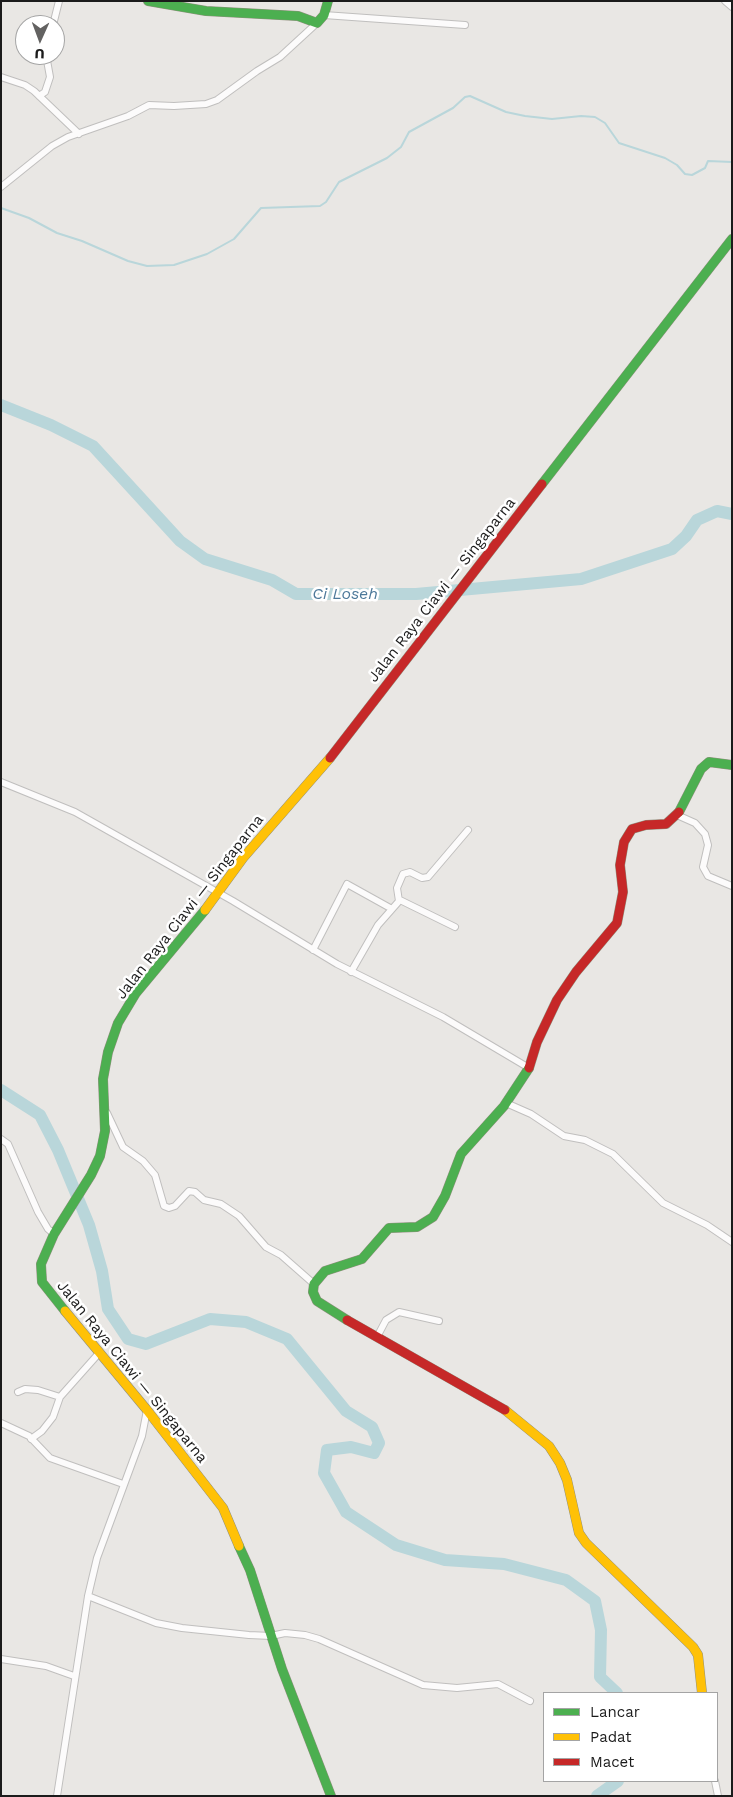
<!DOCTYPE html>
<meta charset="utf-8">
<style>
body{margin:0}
#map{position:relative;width:733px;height:1797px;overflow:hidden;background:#e9e7e4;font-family:"Work Sans",sans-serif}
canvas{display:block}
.frame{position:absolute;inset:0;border:2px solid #1b1b1b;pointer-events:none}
.legend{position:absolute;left:543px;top:1692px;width:175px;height:90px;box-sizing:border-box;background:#fff;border:1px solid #a4a4a4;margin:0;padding:6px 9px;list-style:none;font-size:15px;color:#1b1b1b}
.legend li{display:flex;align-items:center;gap:10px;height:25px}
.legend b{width:25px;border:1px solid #a4a4a4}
.north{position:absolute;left:15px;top:15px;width:50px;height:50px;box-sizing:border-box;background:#fff;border:1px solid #a4a4a4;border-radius:50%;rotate:182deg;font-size:14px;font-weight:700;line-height:20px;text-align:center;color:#1b1b1b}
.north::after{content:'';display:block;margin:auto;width:18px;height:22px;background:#636261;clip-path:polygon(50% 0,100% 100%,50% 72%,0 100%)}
</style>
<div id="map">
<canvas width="733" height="1797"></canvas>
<div class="frame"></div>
<ul class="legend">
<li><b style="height:6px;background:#4caf50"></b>Lancar</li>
<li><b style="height:6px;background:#ffc107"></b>Padat</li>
<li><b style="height:6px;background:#c62828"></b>Macet</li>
</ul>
<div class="north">U</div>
</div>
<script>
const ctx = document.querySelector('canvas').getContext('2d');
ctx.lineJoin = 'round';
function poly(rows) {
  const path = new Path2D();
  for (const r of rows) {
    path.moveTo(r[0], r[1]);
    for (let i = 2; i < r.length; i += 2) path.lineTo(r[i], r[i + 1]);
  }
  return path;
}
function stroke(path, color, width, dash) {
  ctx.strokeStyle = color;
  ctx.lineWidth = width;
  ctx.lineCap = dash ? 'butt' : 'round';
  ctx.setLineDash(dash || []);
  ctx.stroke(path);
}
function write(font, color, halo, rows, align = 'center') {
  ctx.font = font + ' "Work Sans",sans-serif';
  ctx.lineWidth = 5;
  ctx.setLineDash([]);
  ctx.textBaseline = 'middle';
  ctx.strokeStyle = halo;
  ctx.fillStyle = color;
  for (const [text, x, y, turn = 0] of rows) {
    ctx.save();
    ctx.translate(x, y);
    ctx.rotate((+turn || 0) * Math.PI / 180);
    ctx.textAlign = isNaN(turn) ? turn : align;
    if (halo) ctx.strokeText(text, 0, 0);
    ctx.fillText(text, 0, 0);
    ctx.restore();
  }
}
stroke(poly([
 [1,208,29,218,57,233,82,241,128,261,147,266,174,265,207,254,234,239,261,208,320,206,326,202,339,182,387,158,401,147,409,132,453,108,465,97,470,96,506,112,525,116,552,119,581,116,595,117,605,123,619,143,665,158,677,165,685,174,692,175,705,168,708,161,732,162]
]), '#b9d6da', 2);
stroke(poly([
 [1,405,51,425,93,446,180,541,205,559,272,580,296,594,416,594,581,579,672,549,686,536,697,520,717,511,732,514],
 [1,1090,40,1115,58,1150,89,1225,102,1271,108,1309,128,1339,146,1344,210,1319,246,1322,287,1339,346,1411,372,1427,379,1443,374,1453,351,1447,327,1450,324,1473,346,1512,396,1545,445,1560,504,1564,566,1580,595,1601,601,1630,600,1677,617,1693],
 [597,1796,618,1781]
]), '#b9d6da', 12);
const street = poly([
 [725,1,732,7],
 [324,15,465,25],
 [53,25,59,1],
 [1,77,25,85,34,91,79,134],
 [39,96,45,92,50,77,46,55],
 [1,187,52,146,68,137,128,116,149,105,174,106,206,104,217,100,257,71,280,57,317,23],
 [1,782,75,812,233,901,337,964,443,1017,529,1068],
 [677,815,695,823,705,834,708,845,703,867,708,876,732,886],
 [399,901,397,888,403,874,410,872,422,878,428,877,468,830],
 [313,950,347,884,392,909],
 [351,972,378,925,400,900,455,927],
 [506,1103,531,1114,564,1136,585,1140,613,1154,663,1203,707,1225,732,1242],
 [107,1113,123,1147,143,1161,155,1175,164,1206,169,1208,175,1206,189,1191,195,1192,204,1200,221,1204,239,1216,266,1247,281,1255,314,1284],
 [1,1139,8,1144,38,1212,48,1229,54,1234],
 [377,1337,386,1320,399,1312,439,1321],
 [18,1392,25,1389,38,1390,60,1397],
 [1,1423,29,1436,50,1458,123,1484],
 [31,1439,42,1431,53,1417,60,1397,100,1352],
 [88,1596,156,1623,182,1628,249,1635,271,1636,285,1633,305,1635,319,1639,423,1685,457,1688,498,1684,530,1701],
 [1,1659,46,1666,74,1676],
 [715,1781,718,1796],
 [57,1796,88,1596,97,1558,142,1436,147,1410]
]);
const fast = poly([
 [148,1,206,11,298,16,317,23,324,15,328,1],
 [542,484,732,239],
 [679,812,701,769,709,762,732,765],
 [65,1311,42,1282,41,1264,54,1234,91,1175,100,1156,105,1131,103,1079,108,1052,118,1023,136,993,205,910],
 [347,1320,317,1301,313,1292,314,1284,325,1271,362,1259,389,1228,417,1227,433,1217,445,1196,461,1154,504,1106,529,1068],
 [239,1546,250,1570,282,1669,331,1796]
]);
const slow = poly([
 [205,910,243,858,330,758],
 [65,1311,147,1410,223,1508,239,1546],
 [505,1410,549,1446,560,1463,567,1480,579,1533,586,1543,693,1647,698,1655,702,1693]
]);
const jam = poly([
 [330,758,542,484],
 [529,1068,537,1042,557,1000,576,972,617,923,623,892,620,865,624,842,632,829,646,825,666,824,679,812],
 [347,1320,505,1410]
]);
stroke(street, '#c0bfbe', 8);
stroke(fast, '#90907e', 10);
stroke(slow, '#90907e', 10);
stroke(jam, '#90907e', 10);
stroke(street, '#fcfbfb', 6);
stroke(fast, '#4caf50', 9);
stroke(slow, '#ffc107', 9);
stroke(jam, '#c62828', 9);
write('15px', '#1b1b1b', '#fff', [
 ["Jalan Raya Ciawi — Singaparna",442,590,-52],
 ["Jalan Raya Ciawi — Singaparna",190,907,-52],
 ["Jalan Raya Ciawi — Singaparna",132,1372,51]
]);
write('italic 16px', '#4d799a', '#fff', [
 ["Ci Loseh",345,594]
]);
</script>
